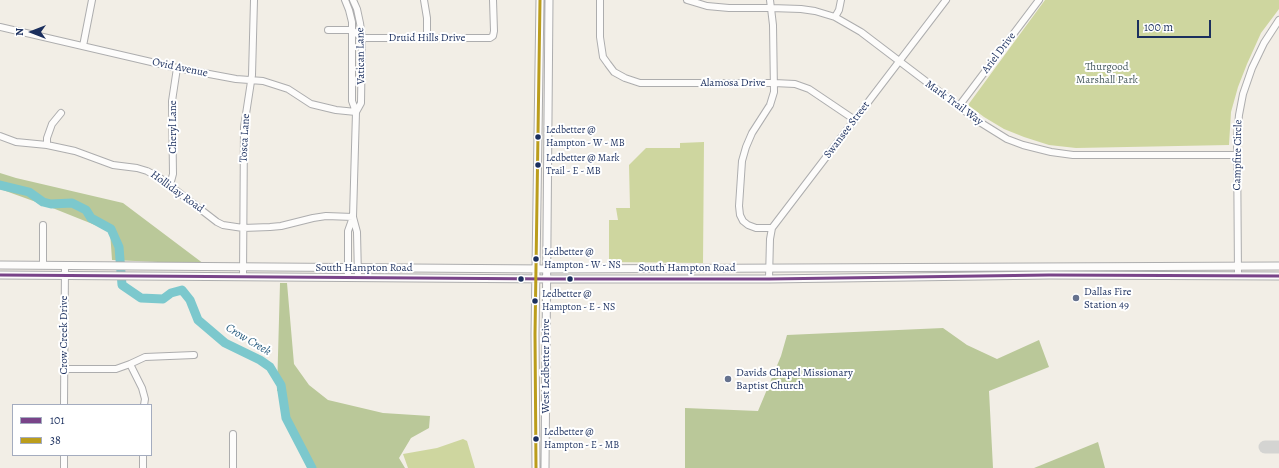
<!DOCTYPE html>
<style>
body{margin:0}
#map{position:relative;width:1279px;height:468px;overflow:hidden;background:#f2eee6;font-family:Alegreya,serif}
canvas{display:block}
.legend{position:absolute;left:12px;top:404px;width:140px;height:52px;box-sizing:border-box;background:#fff;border:1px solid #a4acbf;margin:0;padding:5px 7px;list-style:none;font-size:12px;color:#1b2f5e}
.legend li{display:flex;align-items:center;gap:8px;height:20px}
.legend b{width:20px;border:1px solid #a4acbf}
.north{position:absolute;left:12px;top:12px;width:40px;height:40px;-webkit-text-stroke:3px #fff;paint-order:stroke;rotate:270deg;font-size:11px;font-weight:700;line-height:16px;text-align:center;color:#1b2f5e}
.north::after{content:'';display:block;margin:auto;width:14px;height:18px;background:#1b2f5e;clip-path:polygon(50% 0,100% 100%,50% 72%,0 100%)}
.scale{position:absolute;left:1137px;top:20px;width:74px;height:18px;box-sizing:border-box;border:2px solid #1b2f5e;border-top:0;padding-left:5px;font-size:12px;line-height:14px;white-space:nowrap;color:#1b2f5e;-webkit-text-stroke:3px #fff;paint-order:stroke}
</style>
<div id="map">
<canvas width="1279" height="468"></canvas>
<ul class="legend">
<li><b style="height:5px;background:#794489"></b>101</li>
<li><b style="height:5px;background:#bb9d1c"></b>38</li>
</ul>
<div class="north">N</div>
<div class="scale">100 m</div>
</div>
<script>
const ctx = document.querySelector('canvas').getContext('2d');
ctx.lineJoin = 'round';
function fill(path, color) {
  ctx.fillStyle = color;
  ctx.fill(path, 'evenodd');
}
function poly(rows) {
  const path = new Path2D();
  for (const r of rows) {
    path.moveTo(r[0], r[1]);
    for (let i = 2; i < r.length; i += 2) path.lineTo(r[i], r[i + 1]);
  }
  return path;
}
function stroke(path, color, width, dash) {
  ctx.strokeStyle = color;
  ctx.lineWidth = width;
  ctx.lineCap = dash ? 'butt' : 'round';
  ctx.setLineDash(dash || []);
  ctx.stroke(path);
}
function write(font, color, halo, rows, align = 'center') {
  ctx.font = font + ' Alegreya,serif';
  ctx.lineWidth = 4;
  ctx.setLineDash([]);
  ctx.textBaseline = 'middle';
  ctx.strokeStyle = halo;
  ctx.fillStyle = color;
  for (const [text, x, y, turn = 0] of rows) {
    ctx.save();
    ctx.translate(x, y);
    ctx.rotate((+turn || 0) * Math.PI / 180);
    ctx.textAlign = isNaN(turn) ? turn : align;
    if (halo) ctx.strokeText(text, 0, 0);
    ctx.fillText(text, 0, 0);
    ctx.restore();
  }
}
fill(poly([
 [1045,0,1279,0,1279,9,1261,33,1247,64,1238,87,1231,112,1229,145,1076,148,1049,145,1024,137,1004,129,984,117,968,105],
 [704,142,703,263,609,262,609,220,618,220,616,208,630,208,629,165,646,148,680,148,680,143],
 [463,439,467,441,475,468,408,468,403,454,437,448]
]), '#ced69f');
fill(poly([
 [0,173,16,178,123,203,204,264,112,260,110,231,50,207,0,189],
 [280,283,287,283,294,364,309,385,328,400,383,413,430,416,429,428,411,438,399,458,405,468,310,468,288,426,283,392,277,391],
 [943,328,967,345,997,359,1039,340,1049,367,989,391,993,468,685,468,685,408,758,411,781,356,787,335],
 [1098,442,1105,468,1034,468]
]), '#bac899');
stroke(poly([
 [0,185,29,192,43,202,51,204,72,203,86,210,91,218,111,229,119,247,122,285,141,298,163,299,171,293,182,290,190,300,198,320,225,343,260,360,270,367,281,385,286,418,312,468]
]), '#7cc8cd', 9);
stroke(poly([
 [1265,447,1279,447]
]), '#d4d4d2', 13);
const minor = poly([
 [345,0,349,10,352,22,352,101,356,112,353,217,357,232,358,277],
 [353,0,357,9,360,23,362,38,361,103,356,112],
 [424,0,427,18,427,38],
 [600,0,600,37,603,57,608,64,614,72,625,78,640,83,774,83,795,84,809,89,855,120],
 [687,0,707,6,729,8,771,8,801,9,815,11,835,17,861,32,978,121,1007,139,1023,145,1051,152,1073,155,1238,155],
 [770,0,773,25,774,92,770,105,752,133,746,147,742,161,739,206,740,215,743,221,748,225,756,228,772,228],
 [835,17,839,10,841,0],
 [0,27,177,68,236,79,263,81,288,89,311,104,336,110,356,112],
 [328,30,352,30,362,38,490,38,493,36,494,31,493,0],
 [83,46,92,0],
 [959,106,1039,0],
 [0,136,16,142,47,145,75,151,113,165,137,168,147,171,160,178,217,222,223,225,243,228,270,227,281,226,313,218,326,216,353,217],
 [47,145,47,138,52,124,61,113],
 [170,185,173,174,172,101,177,68],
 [43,225,43,265],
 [1238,276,1237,137,1239,115,1243,94,1252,68,1264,43,1279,20],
 [243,277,244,127,252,75,254,0],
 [348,277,348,231,353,217],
 [769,279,770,239,772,228,946,0],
 [130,364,142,388,145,399,144,405],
 [64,369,116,369,130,364,145,357,194,355],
 [64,405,65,265],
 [64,468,64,455],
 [143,468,143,455],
 [233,468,233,434]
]);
const major = poly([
 [0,265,546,269,1279,266],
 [0,275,553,279,769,279,1049,275,1279,276],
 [536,468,535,334,540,0],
 [545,468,549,0]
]);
stroke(minor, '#adadae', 8);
stroke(major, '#adadae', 9);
stroke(minor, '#fdfcfb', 6);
stroke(major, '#fdfcfb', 7);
stroke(poly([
 [0,275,553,279,769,279,1049,275,1279,276]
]), '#794489', 3);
stroke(poly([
 [536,468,535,334,540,0]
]), '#bb9d1c', 3);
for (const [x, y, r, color] of [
 [538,137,3.5,"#1b2f5e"],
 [538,165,3.5,"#1b2f5e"],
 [536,259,3.5,"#1b2f5e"],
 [521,279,3.5,"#1b2f5e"],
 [570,279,3.5,"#1b2f5e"],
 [1076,298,4,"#66728e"],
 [535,301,3.5,"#1b2f5e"],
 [728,379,4,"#66728e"],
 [536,439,3.5,"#1b2f5e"]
]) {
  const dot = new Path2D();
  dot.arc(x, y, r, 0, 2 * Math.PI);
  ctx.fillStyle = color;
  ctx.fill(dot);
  stroke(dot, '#fff', 1.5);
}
write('10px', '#1b2f5e', '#fff', [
 ["Ledbetter @",546,131],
 ["Hampton - W - MB",546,144],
 ["Ledbetter @ Mark",546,159],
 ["Trail - E - MB",546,172],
 ["Ledbetter @",544,253],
 ["Hampton - W - NS",544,266],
 ["Ledbetter @",542,295],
 ["Hampton - E - NS",542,308],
 ["Ledbetter @",544,433],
 ["Hampton - E - MB",544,446]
], 'left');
write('11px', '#1b2f5e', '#fff', [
 ["Druid Hills Drive",427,38],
 ["Ariel Drive",999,53,-53],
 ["Vatican Lane",361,56,-91],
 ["Ovid Avenue",180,68,12],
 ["Alamosa Drive",733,83],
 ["Mark Trail Way",954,103,36],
 ["Cheryl Lane",173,127,-90],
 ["Swansee Street",847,130,-53],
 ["Tosca Lane",245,138,-87],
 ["Campfire Circle",1238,155,-89],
 ["Holliday Road",177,192,36],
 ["South Hampton Road",364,268],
 ["South Hampton Road",687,268],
 ["Crow Creek Drive",64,335,-90],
 ["West Ledbetter Drive",546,366,-90]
]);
write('11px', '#485b60', '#fff', [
 ["Thurgood",1107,67],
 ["Marshall Park",1107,80]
]);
write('11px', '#1b2f5e', '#fff', [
 ["Dallas Fire",1084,292],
 ["Station 49",1084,305],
 ["Davids Chapel Missionary",736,373],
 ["Baptist Church",736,386]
], 'left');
write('italic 12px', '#2b5f81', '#fff', [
 ["Crow Creek",248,340,31]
]);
</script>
